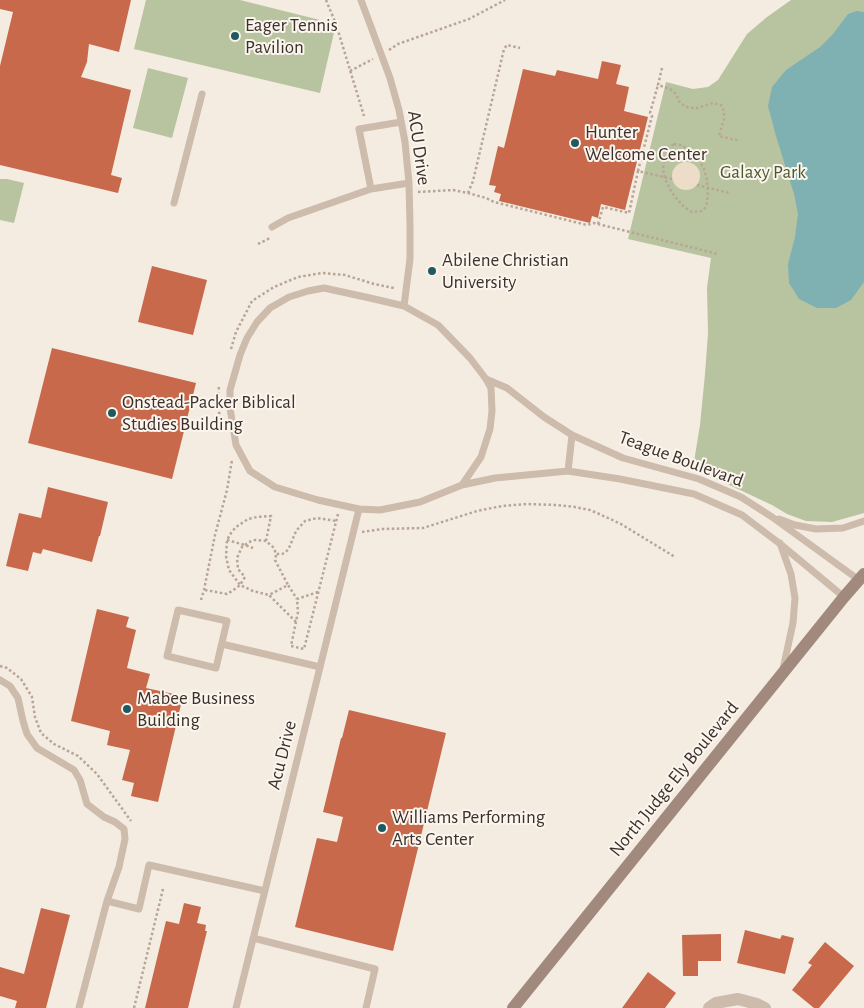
<!DOCTYPE html>
<style>
body{margin:0}
canvas{display:block;background:#f4ebe1}
</style>
<canvas width="864" height="1008"></canvas>
<script>
const ctx = document.querySelector('canvas').getContext('2d');
ctx.lineJoin = 'round';
function fill(path, color) {
  ctx.fillStyle = color;
  ctx.fill(path, 'evenodd');
}
function poly(rows) {
  const path = new Path2D();
  for (const r of rows) {
    if (r.length === 3) {
      path.moveTo(r[0] + r[2], r[1]);
      path.arc(r[0], r[1], r[2], 0, 2 * Math.PI);
      continue;
    }
    path.moveTo(r[0], r[1]);
    for (let i = 2; i < r.length; i += 2) path.lineTo(r[i], r[i + 1]);
  }
  return path;
}
function stroke(path, color, width, dash) {
  ctx.strokeStyle = color;
  ctx.lineWidth = width;
  ctx.lineCap = dash ? 'butt' : 'round';
  ctx.setLineDash(dash || []);
  ctx.stroke(path);
}
function write(font, color, halo, rows, align = 'center') {
  ctx.font = font + ' "Alegreya Sans",sans-serif';
  ctx.lineWidth = 4;
  ctx.setLineDash([]);
  ctx.textBaseline = 'middle';
  ctx.strokeStyle = halo;
  ctx.fillStyle = color;
  for (const [text, x, y, turn = 0] of rows) {
    ctx.save();
    ctx.translate(x, y);
    ctx.rotate((+turn || 0) * Math.PI / 180);
    ctx.textAlign = isNaN(turn) ? turn : align;
    if (halo) ctx.strokeText(text, 0, 0);
    ctx.fillText(text, 0, 0);
    ctx.restore();
  }
}
fill(poly([
 [146,0,240,0,336,24,320,93,134,49],
 [791,0,864,0,864,513,832,522,806,521,787,514,772,505,693,468,700,425,705,374,708,333,707,288,711,258,628,239,666,82,693,89,708,87,718,80,747,34,767,17],
 [148,68,188,78,172,138,133,128],
 [0,179,7,179,24,183,14,223,0,220]
]), '#b8c4a0');
fill(poly([
 [686,176,14]
]), '#ecdcc8');
fill(poly([
 [857,11,864,12,864,282,851,300,836,308,817,308,799,299,789,283,788,264,795,237,798,214,794,194,776,136,768,106,772,87,786,70,820,47,833,34,848,14]
]), '#7fb0b2');
fill(poly([
 [0,0,131,0,119,52,89,44,87,62,81,77,131,90,111,175,122,178,118,193,0,165,0,66,13,12,0,9],
 [602,61,621,65,616,84,629,87,624,111,648,117,625,210,601,204,598,218,592,216,590,223,499,201,501,194,494,192,496,186,489,185,498,146,504,148,523,69,555,76,557,70,598,79],
 [152,266,207,280,193,335,138,322],
 [52,348,196,383,172,479,28,443],
 [48,487,108,502,100,536,99,536,92,562,43,549,41,554,33,552,28,571,6,566,19,513,41,518],
 [97,609,129,617,126,627,136,630,127,668,150,674,146,688,183,696,158,802,131,796,134,783,122,780,130,750,107,745,110,731,71,721],
 [349,710,446,733,393,951,295,927,317,838,337,842,343,817,323,812,341,738,342,738],
 [184,903,201,907,197,923,206,925,205,931,207,931,188,1008,145,1008,166,921,179,924],
 [41,908,70,915,46,1008,15,1008,17,1001,0,996,0,967,24,974],
 [745,930,780,939,782,935,794,938,785,974,737,963],
 [721,934,721,961,698,961,698,976,683,976,682,935],
 [825,942,854,966,819,1008,814,1008,792,990,812,965,808,963],
 [648,972,676,993,665,1008,622,1008]
]), '#c8694b');
stroke(poly([
 [326,0,336,24,364,116],
 [389,50,398,44,469,19,505,0],
 [662,68,658,85,670,89,676,94,680,103,689,108,697,108,713,103,721,105,724,111,724,119,719,136,740,141],
 [350,71,373,59],
 [674,144,682,145,691,152,699,160,704,169,707,180,708,192,707,203,705,208,702,211,692,212,684,207,672,193,665,179,663,169,665,156,668,148,674,144],
 [638,171,652,116,650,113,658,85],
 [697,185,730,193],
 [418,192,453,190,468,193,486,198,494,202,587,225,594,223,718,254],
 [468,193,473,181,477,164,504,49,507,45,520,48],
 [598,224,603,207,629,213,638,171,672,179],
 [258,244,270,238],
 [231,349,236,332,252,301,274,287,298,277,322,273,345,275,374,284,394,288],
 [219,387,217,401,222,429],
 [362,532,382,529,423,528,477,511,502,506,527,504,557,505,575,507,590,510,606,517,621,524,675,557],
 [227,540,245,545,253,548],
 [266,541,271,516,257,517,248,519,236,527,231,533,227,540,226,556,229,570,240,585,253,591,269,595],
 [276,555,275,560,288,585],
 [205,590,227,594,232,591,240,585,245,577,238,569,237,558,242,547,249,542,255,540,266,541,274,548,276,554,282,554,286,552,289,548,296,531,305,521,317,518,336,521],
 [318,592,297,599,298,612,291,646,304,649,338,514],
 [201,600,204,590,215,535,227,490,232,460],
 [296,622,269,595,288,585,297,599],
 [0,666,7,668,21,679,32,697,35,717,41,733,54,744,78,756,97,774,131,821],
 [134,1008,163,889]
]), '#b9a596', 2.5, [2.5, 2.5]);
stroke(poly([
 [361,0,390,78,399,110,405,142,409,183,410,225,410,259,404,306],
 [371,189,359,129,401,122],
 [174,203,202,94],
 [272,227,288,218,371,189,409,183],
 [486,379,507,388,544,417,572,435,623,458,699,479,741,497,772,517,859,580],
 [568,471,572,435],
 [462,485,481,457,490,429,492,411,491,388,486,379,470,358,438,325,404,306,370,298,324,288,308,291,289,297,270,308,257,322,247,338,240,355,230,390,230,408,236,445,250,471,275,487,318,500,359,509,380,510,420,502,462,485,495,478,568,471,620,479,694,494,742,515,779,543,844,597],
 [779,519,795,525,816,529,843,528,864,521],
 [780,543,791,574,795,598,793,623,783,669],
 [178,610,227,621,216,668,167,656,178,610],
 [222,644,320,667],
 [0,680,10,686,18,698,23,721,27,734,37,748,74,770,80,780,87,804,104,817,115,822,124,829,125,839,119,867,107,901,139,909,149,865,265,891],
 [253,938,375,969,366,1008],
 [79,1008,107,901],
 [236,1008,359,509]
]), '#cdbbac', 7);
stroke(poly([
 [709,1008,716,1003,738,999,757,1004,765,1008]
]), '#cdbbac', 12);
stroke(poly([
 [513,1008,844,597,864,574]
]), '#a18a7d', 12);
for (const [x, y, r, color] of [
 [235,36,5,"#1f5a5e"],
 [575,143,5,"#1f5a5e"],
 [432,271,5,"#1f5a5e"],
 [112,413,5,"#1f5a5e"],
 [127,709,5,"#1f5a5e"],
 [382,828,5,"#1f5a5e"]
]) {
  const dot = new Path2D();
  dot.arc(x, y, r, 0, 2 * Math.PI);
  ctx.fillStyle = color;
  ctx.fill(dot);
  stroke(dot, '#fbf5ee', 2);
}
write('19px', '#3b302b', '#fbf5ee', [
 ["Eager Tennis",245,25],
 ["Pavilion",245,47],
 ["Hunter",585,132],
 ["Welcome Center",585,154],
 ["Abilene Christian",442,260],
 ["University",442,282],
 ["Onstead-Packer Biblical",122,402],
 ["Studies Building",122,424],
 ["Mabee Business",137,698],
 ["Building",137,720],
 ["Williams Performing",392,817],
 ["Arts Center",392,839]
], 'left');
write('19px', '#3b302b', '#fbf5ee', [
 ["ACU Drive",419,148,82],
 ["Teague Boulevard",681,459,20],
 ["Acu Drive",282,755,-76],
 ["North Judge Ely Boulevard",674,779,-51]
]);
write('19px', '#4a5a2e', '#fbf5ee', [
 ["Galaxy Park",763,172]
]);
</script>
